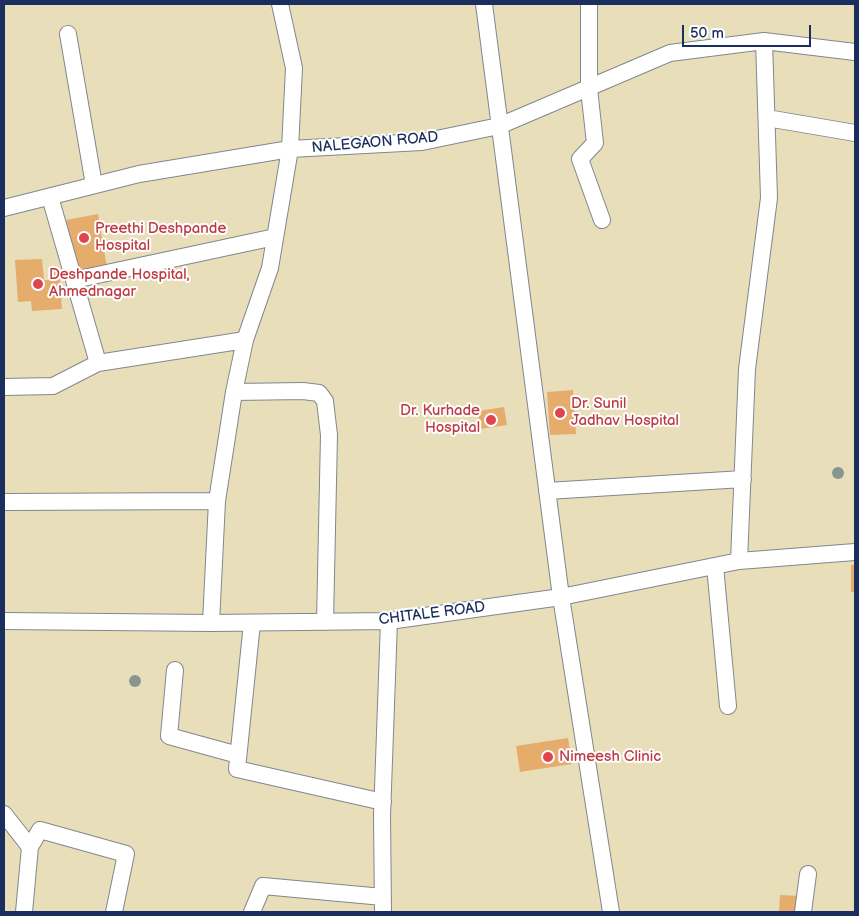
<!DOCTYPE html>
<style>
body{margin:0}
#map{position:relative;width:859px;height:916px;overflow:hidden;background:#e8dfba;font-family:"Balsamiq Sans",sans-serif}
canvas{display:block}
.frame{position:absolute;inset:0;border:5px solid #1b2f5e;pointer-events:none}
.scale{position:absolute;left:682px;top:25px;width:129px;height:22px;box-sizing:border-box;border:2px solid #1b2f5e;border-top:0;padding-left:6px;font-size:15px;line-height:18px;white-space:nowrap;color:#1b2f5e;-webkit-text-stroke:4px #fff;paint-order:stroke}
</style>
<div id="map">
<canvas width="859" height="916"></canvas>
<div class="frame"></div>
<div class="scale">50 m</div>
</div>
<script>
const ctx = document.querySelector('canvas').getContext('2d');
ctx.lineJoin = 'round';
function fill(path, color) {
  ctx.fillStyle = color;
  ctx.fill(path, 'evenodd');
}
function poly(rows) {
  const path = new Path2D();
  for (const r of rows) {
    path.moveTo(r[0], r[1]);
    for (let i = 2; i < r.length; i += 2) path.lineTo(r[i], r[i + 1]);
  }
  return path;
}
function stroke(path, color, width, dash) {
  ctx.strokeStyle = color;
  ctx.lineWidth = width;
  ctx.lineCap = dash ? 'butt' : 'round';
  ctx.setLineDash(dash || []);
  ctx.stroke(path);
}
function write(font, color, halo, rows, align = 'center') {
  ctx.font = font + ' "Balsamiq Sans",sans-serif';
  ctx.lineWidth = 4;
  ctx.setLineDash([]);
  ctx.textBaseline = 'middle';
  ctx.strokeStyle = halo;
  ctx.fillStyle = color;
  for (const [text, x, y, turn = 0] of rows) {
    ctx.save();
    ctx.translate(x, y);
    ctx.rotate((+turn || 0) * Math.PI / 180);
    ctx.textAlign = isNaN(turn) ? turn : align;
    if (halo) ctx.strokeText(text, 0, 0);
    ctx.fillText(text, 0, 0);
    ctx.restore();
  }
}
fill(poly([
 [98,214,107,268,75,273,66,220],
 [42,259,44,280,49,280,49,268,59,268,62,309,32,311,31,301,18,302,15,260],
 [573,390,576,434,550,435,547,392],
 [504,407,507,425,480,429,478,411],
 [851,565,855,565,855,592,851,592],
 [568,738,572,764,520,772,516,746],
 [780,895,799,896,798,912,779,912]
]), '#e5ac6b');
const minor = poly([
 [484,4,561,597,611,912],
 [589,4,589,89,595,143,580,159,602,220],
 [68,34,94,185],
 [767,118,855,133],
 [50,197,98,363],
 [4,208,139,174,290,149,422,142,499,126,670,53,764,41,855,52],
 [74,280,275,237],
 [4,387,53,386,98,363,245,340],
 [234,392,303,391,319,393,325,401,329,435,325,622],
 [547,491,743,479],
 [4,502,217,501],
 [739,561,747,369,769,198,764,41],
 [715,566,728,706],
 [4,621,211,623,389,621,561,597,739,561,855,552],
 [211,623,217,501,234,392,245,340,270,268,290,149,294,68,280,4],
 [252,623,237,769,383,802],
 [175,670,169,736,238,755],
 [4,814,30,847,24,912],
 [30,847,40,830,126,854,114,912],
 [252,912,263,886,383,897],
 [383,912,382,816,389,621],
 [803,912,808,874]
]);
stroke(minor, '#82878c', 18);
stroke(minor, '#fff', 16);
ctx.fillStyle = '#89968f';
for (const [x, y] of [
 [838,473],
 [135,681]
]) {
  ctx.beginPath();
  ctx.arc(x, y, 6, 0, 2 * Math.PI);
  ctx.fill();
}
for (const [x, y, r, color] of [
 [84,238,6,"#e0444e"],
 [38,284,6,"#e0444e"],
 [560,413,6,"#e0444e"],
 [491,420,6,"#e0444e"],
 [548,757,6,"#e0444e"]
]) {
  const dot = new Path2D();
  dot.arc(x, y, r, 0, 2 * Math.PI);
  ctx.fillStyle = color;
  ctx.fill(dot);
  stroke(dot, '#fff', 2);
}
write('15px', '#1b2f5e', '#fff', [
 ["NALEGAON ROAD",375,143,-5],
 ["CHITALE ROAD",432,614,-7]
]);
write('15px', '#be3a42', '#fff', [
 ["Preethi Deshpande",95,229],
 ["Hospital",95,246],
 ["Deshpande Hospital,",49,275],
 ["Ahmednagar",49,292],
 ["Dr. Sunil",571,404],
 ["Jadhav Hospital",571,421],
 ["Dr. Kurhade",480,411,"right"],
 ["Hospital",480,428,"right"],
 ["Nimeesh Clinic",559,757]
], 'left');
</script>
